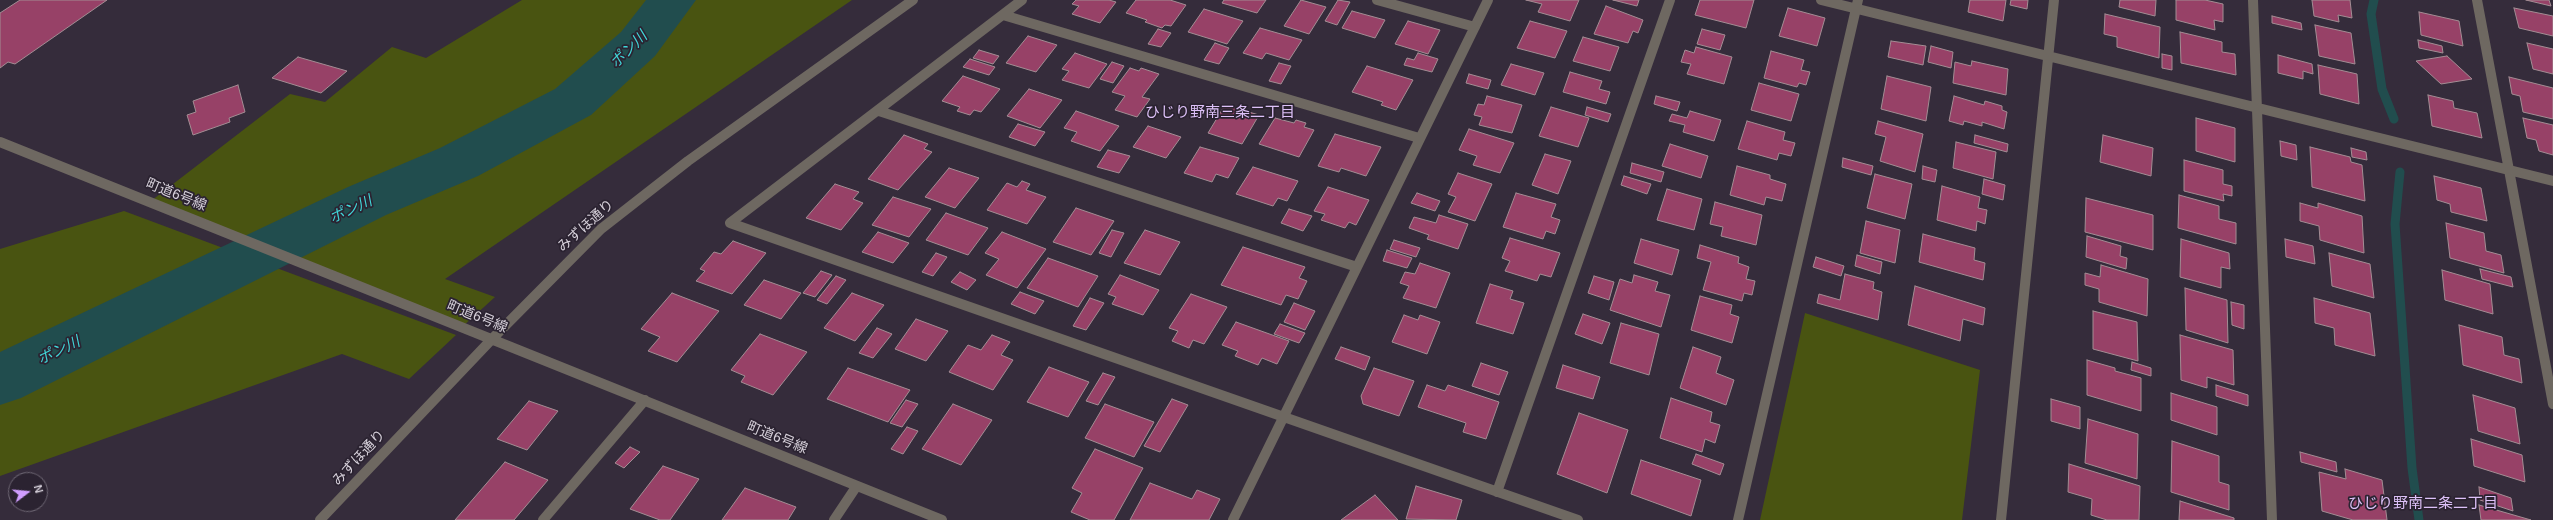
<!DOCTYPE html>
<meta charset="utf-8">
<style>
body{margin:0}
#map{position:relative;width:2553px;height:520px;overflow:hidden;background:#352c3b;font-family:Helvetica,sans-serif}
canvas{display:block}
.north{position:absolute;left:8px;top:472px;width:40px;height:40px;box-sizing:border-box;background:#2b2331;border:1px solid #6f6875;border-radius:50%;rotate:74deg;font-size:11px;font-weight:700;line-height:16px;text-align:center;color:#d6d0da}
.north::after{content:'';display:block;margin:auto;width:14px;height:18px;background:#d09dff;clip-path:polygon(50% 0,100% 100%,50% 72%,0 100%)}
</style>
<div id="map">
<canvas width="2553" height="520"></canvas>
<div class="north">N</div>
</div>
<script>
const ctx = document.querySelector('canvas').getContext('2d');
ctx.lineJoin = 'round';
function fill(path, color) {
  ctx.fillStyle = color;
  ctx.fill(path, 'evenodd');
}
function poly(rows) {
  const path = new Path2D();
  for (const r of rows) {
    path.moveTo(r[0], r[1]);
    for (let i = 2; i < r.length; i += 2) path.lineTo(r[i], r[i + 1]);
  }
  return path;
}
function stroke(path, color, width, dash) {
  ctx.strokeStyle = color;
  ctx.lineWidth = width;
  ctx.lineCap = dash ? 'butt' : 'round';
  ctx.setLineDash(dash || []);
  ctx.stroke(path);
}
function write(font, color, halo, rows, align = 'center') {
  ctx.font = font + ' Helvetica,"Noto Sans JP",sans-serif';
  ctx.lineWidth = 3.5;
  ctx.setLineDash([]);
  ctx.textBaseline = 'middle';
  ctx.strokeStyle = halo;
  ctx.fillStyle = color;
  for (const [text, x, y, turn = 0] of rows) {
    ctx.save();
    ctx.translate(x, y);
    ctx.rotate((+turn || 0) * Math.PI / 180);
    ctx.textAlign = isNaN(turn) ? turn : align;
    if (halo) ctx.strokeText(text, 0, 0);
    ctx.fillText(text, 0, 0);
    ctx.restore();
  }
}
fill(poly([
 [522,0,852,0,445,279,495,297,462,327,151,201,290,94,325,102,392,47,426,58],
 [124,211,456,335,409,379,342,354,0,476,0,249],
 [1805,313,1980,370,1962,520,1760,520]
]), '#495411');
stroke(poly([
 [2374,0,2371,14,2382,89,2394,119],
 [2400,172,2395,224,2412,468,2419,520]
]), '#214d4e', 9);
fill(poly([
 [646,0,696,0,655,56,591,115,478,176,386,215,21,398,0,405,0,352,348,187,440,148,555,89,621,32,646,0]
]), '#214d4e');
const building = poly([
 [20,0,107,0,15,64,8,62,0,68,0,13,20,0],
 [1076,0,1109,0,1116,2,1100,23,1072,14,1079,6,1072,4,1076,0],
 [1136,0,1170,0,1186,5,1171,26,1165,25,1162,28,1145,22,1147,20,1126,13,1136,0],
 [1224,0,1266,0,1257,13,1222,3,1224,0],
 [1301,0,1326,7,1309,34,1284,26,1301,0],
 [1338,0,1350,2,1337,25,1325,21,1338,0],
 [1526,0,1579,0,1570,21,1538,12,1542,4,1526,0],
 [1613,0,1639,0,1637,6,1613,0],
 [1700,0,1754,0,1746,28,1695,15,1700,0],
 [1970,0,2006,0,2003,21,1968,12,1970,0],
 [2011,0,2028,0,2027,9,2010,5,2011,0],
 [2120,0,2156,0,2155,16,2119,7,2120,0],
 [2176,0,2205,0,2223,4,2223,22,2214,20,2215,30,2176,20,2176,0],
 [2312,0,2350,0,2352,18,2338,15,2339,22,2314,16,2312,0],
 [2526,0,2549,0,2551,6,2526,0],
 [1606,6,1643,20,1638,33,1633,31,1628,43,1594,34,1606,6],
 [1788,8,1825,18,1817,46,1779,36,1788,8],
 [2514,8,2553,16,2553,36,2519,28,2514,8],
 [1204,9,1243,21,1227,44,1188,32,1204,9],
 [1352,11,1385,20,1375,38,1342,28,1352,11],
 [2419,12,2459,21,2463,46,2421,35,2419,12],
 [2105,14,2160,27,2159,58,2117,47,2117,37,2104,34,2105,14],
 [2272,16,2301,23,2302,30,2272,23,2272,16],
 [1408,21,1440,30,1428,54,1395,44,1408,21],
 [1530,21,1567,31,1555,58,1517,48,1530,21],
 [2315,25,2351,33,2355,64,2319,56,2315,25],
 [1260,28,1302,40,1289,60,1266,53,1262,59,1243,53,1260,28],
 [1158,29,1171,33,1161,47,1148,44,1158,29],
 [1702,29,1725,35,1720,50,1697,44,1702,29],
 [2180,32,2222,42,2222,52,2235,54,2236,75,2181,63,2180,32],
 [1028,36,1057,45,1036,72,1006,63,1028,36],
 [1583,37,1619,47,1610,71,1573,61,1583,37],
 [2418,40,2442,46,2443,53,2419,48,2418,40],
 [1891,41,1926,46,1923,65,1888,57,1891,41],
 [1215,43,1229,48,1219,64,1204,60,1215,43],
 [2527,43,2553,49,2553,74,2533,69,2527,43],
 [1931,46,1953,52,1951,68,1928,62,1931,46],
 [1696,47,1732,57,1724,84,1687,74,1691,64,1681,62,1685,50,1694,53,1696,47],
 [979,50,999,56,993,64,973,58,979,50],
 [1771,51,1804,60,1801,70,1810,72,1806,85,1799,83,1797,87,1764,78,1771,51],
 [1075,53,1107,64,1089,88,1062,80,1069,71,1062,69,1075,53],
 [1418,53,1438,59,1432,72,1404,65,1407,58,1414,60,1418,53],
 [2162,54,2172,56,2172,70,2162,68,2162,54],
 [2278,55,2312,64,2313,74,2303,71,2303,79,2278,73,2278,55],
 [2447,56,2472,79,2441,84,2416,61,2447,56],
 [298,57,347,71,321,93,272,78,298,57],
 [970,59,995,67,989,75,963,67,970,59],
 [1972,61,2008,69,2006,95,1953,83,1955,62,1971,66,1972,61],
 [1112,62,1124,66,1113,83,1100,79,1112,62],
 [1279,63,1291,66,1281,84,1269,81,1279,63],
 [1511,64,1544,73,1535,95,1501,85,1511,64],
 [2318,65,2357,74,2359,104,2320,94,2318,65],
 [1367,66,1413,80,1396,110,1381,105,1383,102,1352,92,1367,66],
 [1130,68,1139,71,1141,68,1159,74,1142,97,1150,99,1137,117,1115,110,1125,96,1112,92,1130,68],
 [1570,72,1602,81,1599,89,1610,92,1606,104,1563,92,1570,72],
 [1469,74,1491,80,1488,89,1466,83,1469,74],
 [963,76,1000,89,981,112,974,110,970,115,957,111,960,107,942,101,963,76],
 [1887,76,1931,87,1926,121,1881,109,1887,76],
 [2509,77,2553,88,2553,119,2523,112,2520,96,2512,94,2509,77],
 [1759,83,1799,94,1791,121,1751,110,1759,83],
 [238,85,245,112,229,118,230,122,193,135,187,115,196,112,193,101,238,85],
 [1029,89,1062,100,1040,128,1007,116,1029,89],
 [2428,95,2453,101,2454,108,2477,113,2482,138,2432,126,2428,95],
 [1487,96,1522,105,1512,133,1479,125,1482,117,1474,115,1478,104,1484,105,1487,96],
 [1656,96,1680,102,1677,111,1654,104,1656,96],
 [1954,96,1984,105,1985,101,2002,106,2002,110,2007,112,2004,129,1982,122,1982,126,1964,121,1963,125,1949,121,1954,96],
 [1225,105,1259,115,1242,144,1208,133,1225,105],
 [1551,107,1589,118,1578,147,1539,136,1551,107],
 [1587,107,1611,114,1608,122,1585,115,1587,107],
 [1076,111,1119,126,1100,151,1071,141,1077,132,1064,128,1076,111],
 [1690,111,1721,120,1714,141,1683,132,1685,125,1669,121,1672,114,1687,118,1690,111],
 [1275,118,1294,123,1296,120,1306,123,1304,127,1314,130,1299,157,1259,144,1275,118],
 [2196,118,2235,128,2235,162,2196,151,2196,118],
 [2523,118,2553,125,2553,155,2539,151,2536,140,2527,138,2523,118],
 [1747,121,1785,132,1783,140,1795,143,1791,156,1779,153,1777,160,1738,149,1747,121],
 [1878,121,1923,134,1915,172,1880,161,1886,137,1875,134,1878,121],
 [1018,124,1045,132,1035,146,1009,137,1018,124],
 [1148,126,1181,137,1166,158,1133,147,1148,126],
 [1469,129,1514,143,1500,173,1473,165,1477,156,1459,150,1469,129],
 [1335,134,1381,147,1366,176,1341,168,1339,172,1318,166,1335,134],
 [904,135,928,144,924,149,932,152,898,190,868,179,904,135],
 [1975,135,2008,144,2007,152,1974,143,1975,135],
 [2103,135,2153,148,2151,176,2100,162,2103,135],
 [2280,141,2296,145,2297,160,2281,156,2280,141],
 [1956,142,1996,152,1993,179,1953,168,1956,142],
 [1670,144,1708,156,1701,178,1662,166,1670,144],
 [1200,147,1239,158,1228,178,1216,174,1212,182,1184,173,1200,147],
 [2310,147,2350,157,2351,162,2362,165,2365,201,2312,187,2310,147],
 [2351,148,2366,152,2367,160,2352,157,2351,148],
 [1108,150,1130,156,1119,173,1097,167,1108,150],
 [1545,154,1571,161,1558,194,1532,185,1545,154],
 [1843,158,1873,166,1871,175,1842,167,1843,158],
 [2184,160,2223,170,2223,184,2232,186,2232,196,2223,194,2224,201,2184,191,2184,160],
 [1632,163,1664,172,1661,182,1630,173,1632,163],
 [1737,166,1770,175,1770,179,1786,184,1782,201,1766,197,1764,205,1730,195,1737,166],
 [1923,166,1937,170,1935,182,1922,179,1923,166],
 [1253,167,1298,181,1287,201,1278,198,1273,206,1236,194,1253,167],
 [949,168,979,178,955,208,925,197,949,168],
 [1458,173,1492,184,1475,221,1448,212,1456,197,1448,194,1458,173],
 [1875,174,1912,184,1905,219,1867,208,1875,174],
 [1624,176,1651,184,1647,194,1621,185,1624,176],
 [2434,176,2481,188,2487,221,2451,212,2450,204,2437,200,2434,176],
 [1984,179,2005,185,2003,200,1982,194,1984,179],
 [1022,181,1030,184,1026,190,1046,197,1027,224,987,210,1007,183,1017,187,1022,181],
 [835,184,859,192,853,199,863,203,841,230,806,218,835,184],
 [1942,186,1980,197,1978,208,1987,210,1985,224,1977,221,1976,231,1937,220,1942,186],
 [1328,187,1369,200,1356,225,1349,222,1345,228,1321,220,1325,214,1314,211,1328,187],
 [1667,189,1702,199,1694,230,1657,220,1667,189],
 [1417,193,1440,201,1435,211,1411,203,1417,193],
 [1516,193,1556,204,1551,217,1560,220,1555,234,1546,231,1543,239,1503,227,1516,193],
 [2179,195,2219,206,2219,219,2236,223,2236,244,2178,228,2179,195],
 [893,197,931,209,909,237,872,225,893,197],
 [2086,198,2153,215,2153,250,2085,232,2086,198],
 [1715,202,1762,215,1756,245,1721,236,1723,227,1710,224,1715,202],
 [2300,203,2318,208,2318,203,2362,216,2364,253,2320,240,2319,226,2300,221,2300,203],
 [1076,208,1114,221,1091,255,1053,242,1076,208],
 [1289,209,1312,216,1303,231,1281,223,1289,209],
 [946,213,988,228,968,255,926,240,946,213],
 [1439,215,1468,224,1458,249,1427,239,1429,235,1409,228,1414,217,1436,223,1439,215],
 [1866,221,1900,230,1895,263,1860,253,1866,221],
 [2446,223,2484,233,2486,251,2501,255,2504,273,2450,258,2446,223],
 [1112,230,1124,233,1111,257,1099,253,1112,230],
 [1145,230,1180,242,1160,275,1124,263,1145,230],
 [878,232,909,243,893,263,862,252,878,232],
 [1002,232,1046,249,1017,288,986,275,999,259,985,253,1002,232],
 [1923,234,1975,248,1974,260,1985,263,1983,280,1919,262,1923,234],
 [2087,236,2121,246,2120,256,2127,258,2126,269,2086,257,2087,236],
 [1510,238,1560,253,1551,277,1540,274,1537,281,1505,271,1510,261,1502,258,1510,238],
 [1641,239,1679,250,1672,275,1634,263,1641,239],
 [2181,239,2229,253,2230,269,2221,267,2221,288,2180,277,2181,239],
 [2285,239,2313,246,2315,264,2286,257,2285,239],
 [1394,240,1420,248,1416,257,1390,249,1394,240],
 [733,241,766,253,732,294,696,281,705,271,700,269,714,252,721,254,733,241],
 [1700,245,1739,257,1738,263,1749,267,1746,279,1755,281,1752,295,1744,293,1742,301,1703,290,1711,262,1697,258,1700,245],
 [1243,247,1305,267,1299,278,1307,281,1298,299,1286,295,1281,305,1221,285,1243,247],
 [1387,250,1412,258,1407,268,1383,261,1387,250],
 [936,253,947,257,933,276,922,272,936,253],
 [2329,253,2370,264,2374,298,2332,286,2329,253],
 [1857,255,1882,262,1880,274,1855,266,1857,255],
 [1816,257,1844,266,1841,276,1813,267,1816,257],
 [1048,258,1098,276,1078,307,1027,288,1048,258],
 [1420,263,1450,273,1436,308,1403,298,1409,286,1400,283,1405,272,1415,274,1420,263],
 [2101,265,2148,279,2147,316,2099,302,2099,289,2085,285,2085,273,2100,277,2101,265],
 [2480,269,2511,277,2513,287,2482,279,2480,269],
 [2442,270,2490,284,2493,314,2445,300,2442,270],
 [821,271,832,275,815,297,803,293,821,271],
 [960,272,976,280,967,290,951,282,960,272],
 [1845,274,1874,282,1873,289,1882,292,1878,320,1817,303,1819,294,1840,300,1845,274],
 [1120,275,1159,290,1143,315,1112,304,1116,297,1108,294,1120,275],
 [1634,275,1658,282,1655,291,1670,295,1661,327,1610,310,1620,279,1632,283,1634,275],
 [836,276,846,280,827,304,817,300,836,276],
 [1594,276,1614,282,1609,300,1588,293,1594,276],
 [764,280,801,293,781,319,744,305,764,280],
 [1490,284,1513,291,1510,299,1524,303,1513,334,1476,323,1490,284],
 [1915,286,1985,308,1983,325,1963,319,1960,341,1908,325,1915,286],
 [2185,288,2227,300,2228,343,2186,330,2185,288],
 [1020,292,1044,301,1035,314,1011,304,1020,292],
 [672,293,719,311,677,362,648,351,660,337,641,329,672,293],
 [852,293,884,305,855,341,824,328,852,293],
 [1191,294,1227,307,1204,344,1193,340,1189,348,1172,341,1178,331,1169,328,1191,294],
 [1700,296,1732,305,1730,314,1739,317,1732,343,1691,330,1700,296],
 [1090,298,1104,303,1086,330,1073,326,1090,298],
 [2314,298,2370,313,2375,356,2335,345,2334,328,2315,323,2314,298],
 [2231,302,2244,305,2244,329,2232,325,2231,302],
 [1294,303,1315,311,1305,330,1284,322,1294,303],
 [2093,311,2137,322,2138,361,2093,349,2093,311],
 [1583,314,1610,323,1602,344,1575,334,1583,314],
 [1404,315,1418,320,1420,315,1440,322,1427,354,1392,342,1404,315],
 [916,319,948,331,926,361,895,349,916,319],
 [1236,322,1289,341,1277,364,1262,358,1258,365,1235,356,1238,351,1222,345,1236,322],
 [1621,323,1659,334,1649,375,1610,363,1621,323],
 [1280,324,1305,333,1299,343,1274,334,1280,324],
 [2459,325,2502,337,2504,355,2519,359,2522,383,2463,365,2459,325],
 [877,328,892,334,873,358,859,353,877,328],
 [760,334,807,352,773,395,741,382,745,376,731,370,760,334],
 [992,335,1010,342,1001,355,1013,360,993,390,949,372,968,345,981,350,992,335],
 [2180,335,2233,350,2234,385,2207,377,2207,388,2181,380,2180,335],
 [1341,347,1370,357,1365,370,1335,359,1341,347],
 [1693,347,1721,357,1716,373,1734,380,1726,405,1680,388,1693,347],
 [2087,360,2115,368,2115,371,2141,378,2141,411,2087,395,2087,360],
 [2132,362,2151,368,2151,376,2131,370,2132,362],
 [1481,363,1508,372,1499,395,1472,386,1481,363],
 [1563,365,1600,377,1593,399,1556,388,1563,365],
 [1049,367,1089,382,1068,417,1027,402,1049,367],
 [848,368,910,390,888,422,827,399,848,368],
 [1374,368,1414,381,1399,416,1363,404,1361,396,1374,368],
 [1103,373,1115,377,1098,405,1086,401,1103,373],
 [1427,385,1445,391,1448,385,1499,402,1486,439,1463,432,1466,423,1418,407,1427,385],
 [2216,385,2248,395,2248,406,2216,396,2216,385],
 [2171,393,2217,407,2217,435,2171,420,2171,393],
 [2473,395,2515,408,2520,444,2478,431,2473,395],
 [1671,398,1712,412,1710,422,1720,425,1715,443,1705,439,1702,452,1660,438,1671,398],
 [1172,399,1188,405,1160,452,1144,446,1172,399],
 [2051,399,2080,407,2080,429,2051,421,2051,399],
 [906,400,918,404,902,427,890,423,906,400],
 [529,401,558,411,527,450,497,439,529,401],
 [953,404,992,420,961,465,922,449,953,404],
 [1105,404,1154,422,1134,457,1085,438,1105,404],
 [1579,413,1628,430,1607,493,1557,474,1579,413],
 [2088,419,2138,434,2137,479,2085,463,2088,419],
 [907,427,918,431,903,454,891,449,907,427],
 [2471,439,2522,455,2525,482,2474,466,2471,439],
 [2172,441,2219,456,2219,482,2229,485,2229,510,2171,492,2172,441],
 [630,447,640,452,624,468,615,463,630,447],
 [1095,449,1143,468,1114,520,1090,520,1071,512,1082,493,1072,488,1095,449],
 [2300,452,2336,462,2337,472,2301,462,2300,452],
 [1696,454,1724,464,1720,475,1692,464,1696,454],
 [1641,460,1701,480,1691,516,1631,494,1641,460],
 [505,462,548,480,514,520,455,520,505,462],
 [2069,464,2140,486,2139,520,2107,520,2091,515,2092,499,2068,492,2069,464],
 [663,466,699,479,670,520,660,520,630,509,663,466],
 [2345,469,2382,480,2387,520,2353,520,2322,511,2319,472,2346,479,2345,469],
 [1150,483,1192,499,1197,490,1220,499,1209,520,1130,520,1150,483],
 [1416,486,1462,500,1456,520,1406,519,1416,486],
 [2479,487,2511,498,2513,511,2480,500,2479,487],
 [745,488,796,507,788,520,722,520,745,488],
 [1375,495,1398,520,1341,520,1375,495],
 [2180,501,2234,518,2234,520,2179,520,2180,501],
 [2479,505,2531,520,2481,520,2479,505]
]);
fill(building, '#974167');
stroke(building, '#a38d94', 1);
stroke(poly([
 [1377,0,1475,27],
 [1821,0,2553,181],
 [2253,0,2272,520],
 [2477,0,2553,404],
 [1003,15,1419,138],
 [879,111,1357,267],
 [0,142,942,520],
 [730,223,1578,520],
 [730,223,1022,0],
 [1497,492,1670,0],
 [320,520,492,339,601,229,688,161,913,0],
 [543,520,645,400],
 [834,520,856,487],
 [1233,520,1488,0],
 [1738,520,1858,0],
 [2001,520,2054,0]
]), '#6e6861', 10);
write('14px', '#d6d0da', '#2b2331', [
 ["町道6号線",176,195,22],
 ["みずほ通り",586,226,-42],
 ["町道6号線",477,317,22],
 ["町道6号線",777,438,22],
 ["みずほ通り",359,458,-47]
]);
write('italic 15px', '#40d6d8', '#2b2331', [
 ["ポン川",629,50,-45],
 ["ポン川",351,210,-25],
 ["ポン川",59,351,-26]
]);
write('15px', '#ddc1f8', '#2b2331', [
 ["ひじり野南三条二丁目",1220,113],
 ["ひじり野南二条二丁目",2423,504]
]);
</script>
